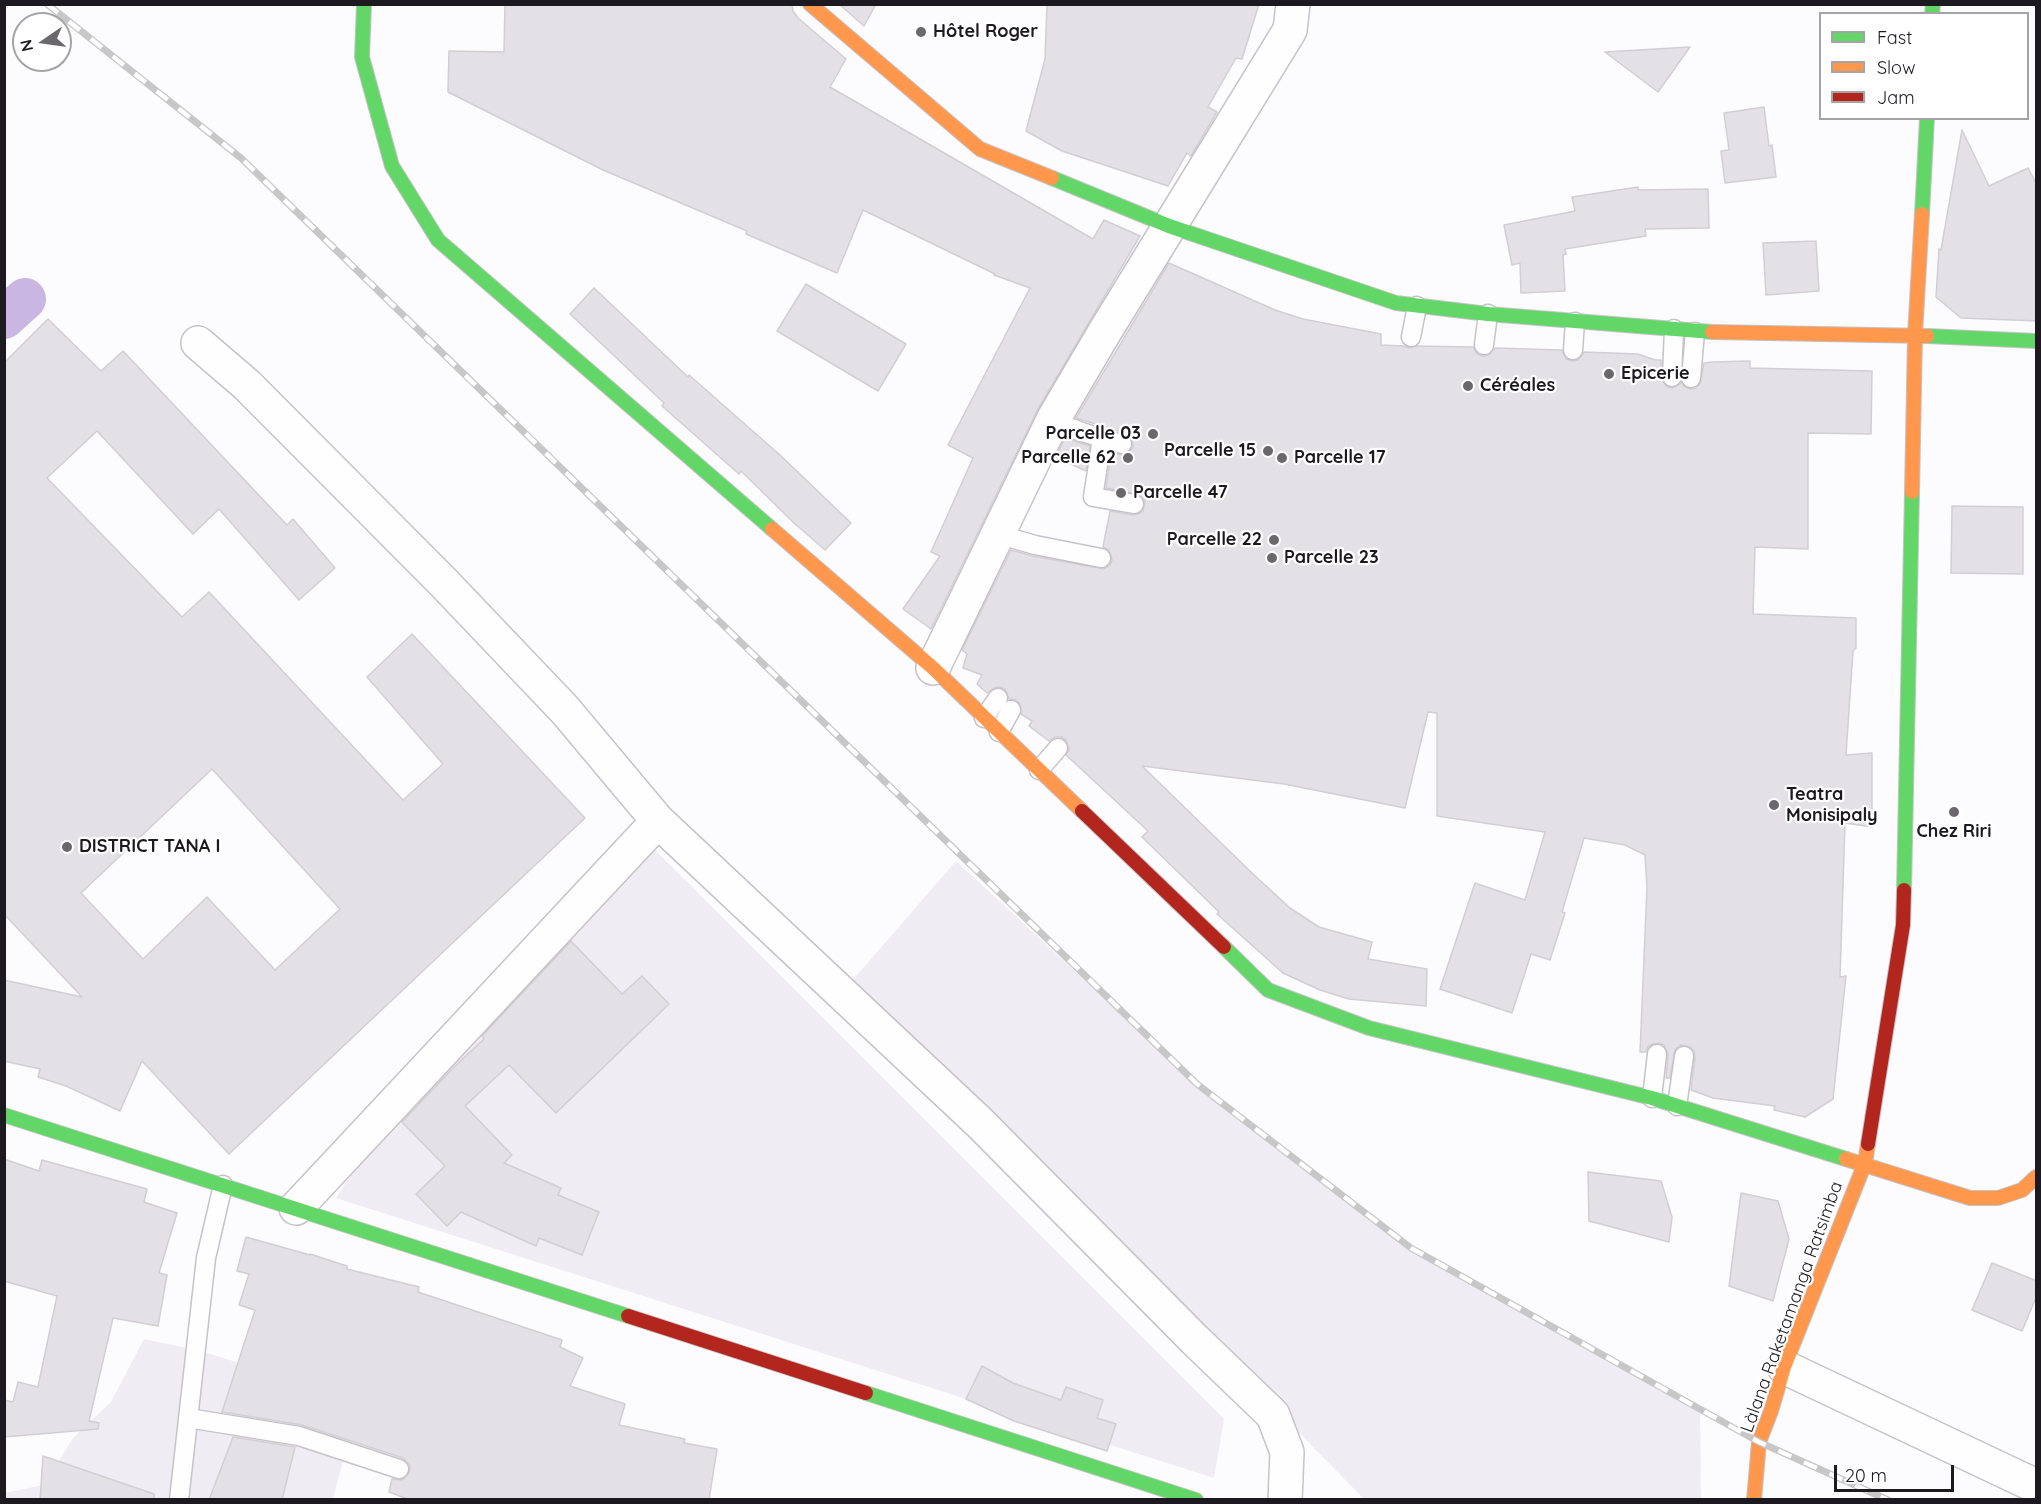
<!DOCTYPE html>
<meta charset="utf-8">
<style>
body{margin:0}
#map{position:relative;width:2041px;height:1504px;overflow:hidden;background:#fcfbfd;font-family:Quicksand,sans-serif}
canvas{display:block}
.frame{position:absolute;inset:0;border:6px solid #1c1920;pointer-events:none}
.legend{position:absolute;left:1819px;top:12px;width:210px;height:108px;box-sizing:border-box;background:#fff;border:2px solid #a4a3a6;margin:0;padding:8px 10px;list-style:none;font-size:18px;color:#1c1920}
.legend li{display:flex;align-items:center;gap:12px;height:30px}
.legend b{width:30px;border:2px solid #a4a3a6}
.north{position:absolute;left:12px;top:12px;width:60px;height:60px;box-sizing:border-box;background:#fff;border:2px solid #a4a3a6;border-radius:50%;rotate:257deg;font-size:16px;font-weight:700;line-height:24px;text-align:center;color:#1c1920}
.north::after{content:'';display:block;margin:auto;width:21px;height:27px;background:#6a686d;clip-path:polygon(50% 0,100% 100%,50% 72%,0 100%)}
.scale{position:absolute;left:1834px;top:1465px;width:120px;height:27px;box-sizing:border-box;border:3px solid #1c1920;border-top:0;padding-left:8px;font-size:18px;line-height:21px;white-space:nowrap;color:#1c1920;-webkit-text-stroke:4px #fff;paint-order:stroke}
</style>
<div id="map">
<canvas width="2041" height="1504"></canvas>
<div class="frame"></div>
<ul class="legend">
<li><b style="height:8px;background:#63d668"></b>Fast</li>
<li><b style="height:8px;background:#ff974d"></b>Slow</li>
<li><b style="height:8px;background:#b3261e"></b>Jam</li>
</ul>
<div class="north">N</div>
<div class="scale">20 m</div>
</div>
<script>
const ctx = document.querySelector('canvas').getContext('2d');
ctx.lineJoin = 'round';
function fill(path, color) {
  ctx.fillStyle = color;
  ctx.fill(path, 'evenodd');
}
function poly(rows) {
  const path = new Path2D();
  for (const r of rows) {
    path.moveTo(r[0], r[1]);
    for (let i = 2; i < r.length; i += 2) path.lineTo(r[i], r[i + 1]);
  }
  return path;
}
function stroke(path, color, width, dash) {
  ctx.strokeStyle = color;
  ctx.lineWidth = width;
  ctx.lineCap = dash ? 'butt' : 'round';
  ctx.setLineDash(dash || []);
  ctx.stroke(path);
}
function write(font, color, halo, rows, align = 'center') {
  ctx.font = font + ' Quicksand,sans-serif';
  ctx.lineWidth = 4.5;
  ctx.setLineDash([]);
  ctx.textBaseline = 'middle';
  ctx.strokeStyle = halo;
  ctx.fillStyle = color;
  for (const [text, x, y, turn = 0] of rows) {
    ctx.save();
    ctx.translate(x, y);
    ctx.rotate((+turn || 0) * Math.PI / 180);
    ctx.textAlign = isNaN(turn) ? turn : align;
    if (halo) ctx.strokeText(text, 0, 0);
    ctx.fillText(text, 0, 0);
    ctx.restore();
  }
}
fill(poly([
 [651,846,1224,1419,1214,1478,336,1198,405,1091],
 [956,861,1197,1084,1411,1248,1700,1409,1701,1499,1364,1499,1174,1305,851,982],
 [144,1339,201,1351,258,1369,355,1414,333,1499,5,1500,4,1493,44,1485,73,1438,111,1402]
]), '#efecf3');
stroke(poly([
 [4,318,25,299]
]), '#cab6e3', 42);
const building = poly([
 [505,4,792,4,793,11,798,18,846,59,830,87,1093,239,1104,220,1140,236,1038,409,931,629,903,609,940,556,931,552,973,458,948,445,1030,288,994,275,995,274,863,210,837,273,746,234,747,231,603,170,448,92,449,51,504,52,505,4],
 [839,4,876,4,864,26,839,4],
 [1047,4,1259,4,1242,59,1236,58,1208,107,1217,112,1191,156,1187,153,1168,186,1062,151,1026,131,1045,59,1047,4],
 [1690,47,1658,92,1605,52,1690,47],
 [1764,107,1769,146,1772,145,1776,177,1725,183,1721,151,1729,150,1724,113,1764,107],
 [1962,130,1989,186,2028,168,2037,185,2037,321,1961,318,1936,297,1939,249,1941,250,1962,130],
 [1638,187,1638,190,1708,189,1709,228,1645,229,1646,236,1565,249,1566,254,1563,255,1565,291,1521,293,1520,263,1512,265,1504,225,1575,211,1572,197,1638,187],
 [1816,241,1819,291,1766,295,1763,243,1816,241],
 [1169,263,1275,310,1303,319,1381,334,1381,345,1404,346,1409,348,1417,346,1473,347,1477,354,1483,356,1489,355,1495,348,1562,350,1566,359,1573,361,1578,360,1584,352,1638,354,1655,360,1661,360,1661,377,1666,386,1672,388,1681,383,1685,387,1691,389,1696,388,1700,384,1704,363,1712,362,1750,361,1750,368,1872,371,1871,434,1808,433,1808,549,1755,547,1753,614,1856,618,1856,648,1853,651,1846,755,1872,753,1872,827,1845,823,1840,977,1846,976,1833,1099,1805,1117,1774,1110,1775,1106,1713,1098,1691,1090,1695,1057,1694,1051,1690,1047,1680,1045,1675,1050,1670,1078,1666,1078,1668,1055,1664,1045,1659,1043,1653,1044,1648,1047,1646,1052,1640,1052,1647,887,1645,855,1625,845,1584,838,1562,912,1565,913,1550,960,1531,954,1512,1013,1440,989,1475,883,1525,900,1545,832,1437,816,1437,713,1428,712,1405,808,1284,784,1142,766,1252,873,1290,908,1319,927,1372,942,1368,959,1427,969,1426,1006,1349,999,1320,990,1283,973,1217,914,1219,912,1142,837,1148,831,1066,755,1069,750,1066,740,1061,737,1055,737,1049,741,1029,726,1032,721,1021,714,1020,704,1016,700,1009,699,1005,689,1000,687,994,688,987,693,977,684,982,675,963,668,967,654,962,650,1011,550,1033,556,1104,569,1110,565,1112,560,1109,550,1103,547,1110,511,1133,515,1138,514,1143,511,1145,501,1141,495,1106,488,1111,453,1124,455,1129,453,1133,447,1131,437,1125,433,1076,418,1169,263],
 [806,284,906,344,878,391,777,331,806,284],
 [594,288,688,377,689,375,780,455,851,523,825,550,794,523,741,471,739,474,662,406,664,403,570,314,594,288],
 [48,319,101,371,123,351,287,525,293,519,335,568,299,600,219,509,193,534,97,431,47,478,182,617,209,592,403,800,443,764,367,677,412,634,585,818,229,1154,142,1061,120,1111,66,1086,38,1077,40,1069,4,1061,4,980,82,997,4,914,4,363,48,319],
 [212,769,340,909,275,970,207,897,143,959,81,893,212,769],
 [1065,438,1090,446,1086,471,1056,457,1065,438],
 [1952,506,2023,507,2023,574,1951,573,1952,506],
 [571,941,622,994,642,976,669,1004,556,1113,509,1065,465,1106,512,1155,504,1163,561,1188,558,1195,599,1212,582,1255,539,1238,536,1246,461,1212,447,1226,416,1194,445,1166,402,1122,452,1069,484,1039,482,1036,571,941],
 [4,1159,39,1171,42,1160,147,1189,144,1202,177,1213,159,1273,167,1275,158,1326,113,1318,89,1421,99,1423,98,1429,4,1437,4,1400,13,1402,18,1382,38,1387,57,1296,4,1281,4,1159],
 [1588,1172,1661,1181,1672,1217,1669,1242,1589,1221,1588,1172],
 [1741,1193,1778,1201,1789,1239,1773,1301,1729,1286,1741,1193],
 [246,1237,310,1255,310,1254,347,1266,347,1269,419,1287,418,1292,562,1340,560,1347,583,1358,570,1386,625,1404,619,1425,685,1439,684,1443,717,1449,709,1500,410,1500,389,1492,392,1479,402,1480,409,1473,410,1466,403,1458,302,1425,222,1412,255,1310,239,1305,249,1274,237,1271,246,1237],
 [1992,1263,2037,1281,2037,1295,2022,1331,1972,1310,1992,1263],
 [982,1366,1013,1383,1061,1400,1066,1387,1103,1400,1097,1418,1116,1424,1107,1451,1014,1421,966,1399,982,1366],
 [233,1437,295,1447,282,1500,209,1500,233,1437],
 [43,1456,154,1494,154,1500,40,1500,43,1456]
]);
fill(building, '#e3e1e6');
stroke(building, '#d1cfd3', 1.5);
const lane = poly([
 [1411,337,1417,306],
 [1484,345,1488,314],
 [1573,350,1575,322],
 [1672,377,1674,329],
 [1691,378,1695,332],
 [1054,418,1066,426,1082,432,1122,444],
 [1102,439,1093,497,1134,504],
 [997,534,1035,545,1101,558],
 [984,718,998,698],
 [999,732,1011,710],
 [1039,770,1058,748],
 [1652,1098,1657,1054],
 [1677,1106,1684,1056],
 [188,1418,299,1436,399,1469],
 [179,1500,206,1258,223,1185]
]);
const street = poly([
 [198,343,247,385,444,583,565,710,658,821],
 [933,668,1054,418,1104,333,1290,30,1293,4],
 [296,1208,658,821,980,1123,1195,1340,1273,1415,1287,1452,1285,1500],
 [1784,1367,2036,1486]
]);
const fast = poly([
 [364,4,362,57,392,166,438,240,772,529],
 [1932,14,1933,4],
 [1052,178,1169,226,1396,303,1488,314,1712,332],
 [1922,214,1927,118],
 [1927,336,2036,341],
 [1904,890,1912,492],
 [1224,947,1268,990,1369,1028,1652,1098,1846,1159],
 [4,1115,628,1316],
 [866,1393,1196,1500]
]);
const slow = poly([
 [810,4,980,149,1052,178],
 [1712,332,1927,336],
 [1912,492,1915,335,1922,214],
 [772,529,933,668,1082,811],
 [1846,1159,1970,1198,1998,1198,2022,1190,2036,1177],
 [1754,1500,1759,1442,1771,1411,1784,1367,1865,1163,1868,1144]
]);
const jam = poly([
 [1082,811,1224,947],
 [1868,1144,1903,925,1904,890],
 [628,1316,866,1393]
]);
stroke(lane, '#c6c3c8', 21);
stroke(street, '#c6c3c8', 36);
stroke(fast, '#c6c3c8', 16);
stroke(slow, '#c6c3c8', 16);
stroke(jam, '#c6c3c8', 16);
stroke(lane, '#fffeff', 18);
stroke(street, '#fffeff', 33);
stroke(fast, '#63d668', 14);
stroke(slow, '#ff974d', 14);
stroke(jam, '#b3261e', 14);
const rail = poly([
 [47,4,241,158,1197,1084,1411,1248,1759,1442,1888,1500]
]);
stroke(rail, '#c7c7c7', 7);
stroke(rail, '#fff', 4.5, [14]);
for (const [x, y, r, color] of [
 [921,32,6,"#6a686d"],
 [1609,374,6,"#6a686d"],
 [1468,386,6,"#6a686d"],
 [1153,434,6,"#6a686d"],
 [1268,451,6,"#6a686d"],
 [1128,458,6,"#6a686d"],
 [1282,458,6,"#6a686d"],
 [1121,493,6,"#6a686d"],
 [1274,540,6,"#6a686d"],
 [1272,558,6,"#6a686d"],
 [1774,805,6,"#6a686d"],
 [1954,812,6,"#6a686d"],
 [67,847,6,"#6a686d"]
]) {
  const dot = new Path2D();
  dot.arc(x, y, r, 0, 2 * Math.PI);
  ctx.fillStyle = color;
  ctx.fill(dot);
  stroke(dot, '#fff', 2);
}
write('bold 18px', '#1c1920', '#fff', [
 ["Hôtel Roger",933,32],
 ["Epicerie",1621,374],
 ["Céréales",1480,386],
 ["Parcelle 03",1141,434,"right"],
 ["Parcelle 15",1256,451,"right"],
 ["Parcelle 62",1116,458,"right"],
 ["Parcelle 17",1294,458],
 ["Parcelle 47",1133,493],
 ["Parcelle 22",1262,540,"right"],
 ["Parcelle 23",1284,558],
 ["Teatra",1786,795],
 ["Monisipaly",1786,816],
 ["Chez Riri",1954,832,"center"],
 ["DISTRICT TANA I",79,847]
], 'left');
write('18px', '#1c1920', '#fff', [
 ["Làlana Raketamanga Ratsimba",1792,1307,-70]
]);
</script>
